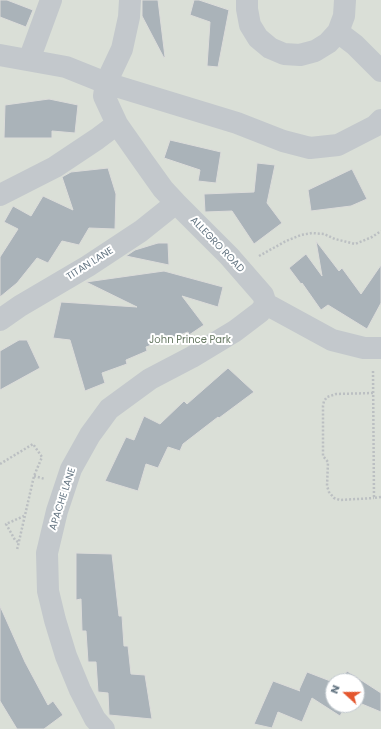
<!DOCTYPE html>
<style>
body{margin:0}
#map{position:relative;width:381px;height:729px;overflow:hidden;background:#fafaf8;font-family:Poppins,sans-serif}
canvas{display:block}
.north{position:absolute;left:325px;top:673px;width:40px;height:40px;box-sizing:border-box;background:#fff;border:1px solid #c1c8cd;border-radius:50%;rotate:291deg;font-size:11px;font-weight:700;line-height:16px;text-align:center;color:#657683}
.north::after{content:'';display:block;margin:auto;width:14px;height:18px;background:#e4572e;clip-path:polygon(50% 0,100% 100%,50% 72%,0 100%)}
</style>
<div id="map">
<canvas width="381" height="729"></canvas>
<div class="north">N</div>
</div>
<script>
const ctx = document.querySelector('canvas').getContext('2d');
ctx.lineJoin = 'round';
function fill(path, color) {
  ctx.fillStyle = color;
  ctx.fill(path, 'evenodd');
}
function poly(rows) {
  const path = new Path2D();
  for (const r of rows) {
    path.moveTo(r[0], r[1]);
    for (let i = 2; i < r.length; i += 2) path.lineTo(r[i], r[i + 1]);
  }
  return path;
}
function stroke(path, color, width, dash) {
  ctx.strokeStyle = color;
  ctx.lineWidth = width;
  ctx.lineCap = dash ? 'butt' : 'round';
  ctx.setLineDash(dash || []);
  ctx.stroke(path);
}
function write(font, color, halo, rows, align = 'center') {
  ctx.font = font + ' Poppins,sans-serif';
  ctx.lineWidth = 4;
  ctx.setLineDash([]);
  ctx.textBaseline = 'middle';
  ctx.strokeStyle = halo;
  ctx.fillStyle = color;
  for (const [text, x, y, turn = 0] of rows) {
    ctx.save();
    ctx.translate(x, y);
    ctx.rotate((+turn || 0) * Math.PI / 180);
    ctx.textAlign = isNaN(turn) ? turn : align;
    if (halo) ctx.strokeText(text, 0, 0);
    ctx.fillText(text, 0, 0);
    ctx.restore();
  }
}
fill(poly([
 [0,0,381,0,381,729,0,729],
 [333,681,357,681,357,705,333,705]
]), '#dadfd7');
const building = poly([
 [0,0,7,0,33,10,26,27,0,17,0,0],
 [142,0,158,0,165,57,164,58,142,16,142,0],
 [194,0,199,0,229,10,218,67,207,66,210,22,190,15,194,0],
 [49,99,78,105,75,133,52,131,52,138,4,138,5,105,49,99],
 [170,140,221,152,216,183,198,181,200,170,164,158,170,140],
 [257,163,275,165,267,203,282,223,254,244,232,211,205,212,204,194,254,192,257,163],
 [108,168,116,194,115,229,89,228,79,245,62,241,48,263,37,258,17,283,0,297,0,257,18,229,4,222,13,206,31,216,43,196,73,210,62,177,71,172,108,168],
 [352,169,367,199,351,206,311,211,308,190,352,169],
 [316,241,339,271,342,268,361,294,381,265,381,303,367,329,328,305,321,310,302,283,301,284,289,268,306,254,322,276,316,241],
 [158,243,168,243,169,265,126,256,135,250,158,243],
 [164,271,223,287,218,307,182,296,204,325,189,335,188,332,146,347,147,351,126,360,127,364,102,373,105,383,85,391,70,340,53,338,61,302,137,307,86,282,164,271],
 [19,340,27,340,40,368,0,390,0,351,19,340],
 [228,368,254,392,219,418,218,417,183,444,180,451,168,447,158,468,146,464,138,491,105,481,126,437,134,440,144,416,160,424,184,401,187,404,228,368],
 [76,553,112,554,119,616,122,616,124,646,128,646,131,674,145,675,152,719,109,715,108,693,98,692,96,662,88,662,86,631,82,631,81,599,76,600,76,553],
 [0,606,25,662,48,705,53,701,63,715,44,729,17,729,0,701,0,606],
 [347,671,381,693,381,712,357,702,357,681,341,681,347,671],
 [307,672,333,682,333,705,346,705,340,716,312,698,302,722,278,712,272,728,254,724,273,681,300,691,299,690,307,672]
]);
fill(building, '#aab3b9');
stroke(building, '#dcdcda', 1);
stroke(poly([
 [259,256,286,241,301,235,312,233,324,234,335,239,355,244,372,237,381,231],
 [373,371,374,498,381,497],
 [373,393,336,394,327,397,324,401,323,406,323,456,328,462,327,486,329,492,334,498,340,500,374,498],
 [0,464,33,444,42,457,34,476,17,550],
 [34,476,45,479],
 [18,542,15,540,6,524,24,516]
]), '#bbbfc2', 2.5, [2, 2]);
stroke(poly([
 [130,0,129,17,122,49,106,83,104,96,117,124,143,161,163,189,176,203,229,256,263,295,266,304,332,340,364,348,381,348],
 [247,0,247,9,250,25,258,38,270,48,284,54,300,55,315,51,328,43,338,32,344,16,345,0],
 [338,32,355,45,381,71],
 [0,55,66,67,106,83,237,123,283,141,310,148,338,145,375,126,381,120],
 [29,60,51,0],
 [0,195,55,167,97,139,117,124],
 [0,320,20,306,88,266,141,231,176,203],
 [104,729,95,719,80,690,66,656,55,620,48,591,47,553,57,511,71,469,90,435,109,409,150,379,192,357,235,331,260,312,266,304]
]), '#c3c8cc', 22);
write('10px', '#657683', '#fff', [
 ["ALLEGRO ROAD",217,245,46],
 ["TITAN LANE",90,264,-32],
 ["APACHE LANE",63,499,-72]
]);
write('10px', '#687a64', '#fff', [
 ["John Prince Park",190,340]
]);
</script>
